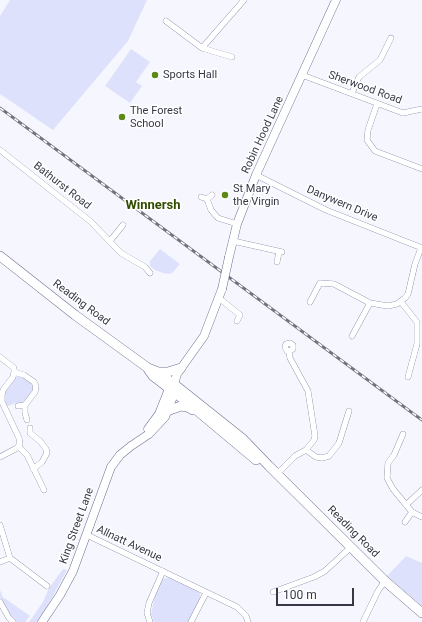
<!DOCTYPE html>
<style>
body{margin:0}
#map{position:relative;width:422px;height:622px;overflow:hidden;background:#f6f7fe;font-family:Roboto,sans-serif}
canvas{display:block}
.scale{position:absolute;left:276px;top:588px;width:78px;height:18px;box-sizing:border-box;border:2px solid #363846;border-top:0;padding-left:5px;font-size:12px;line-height:14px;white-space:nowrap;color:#363846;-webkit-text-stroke:3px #fff;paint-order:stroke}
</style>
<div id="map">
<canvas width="422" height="622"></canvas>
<div class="scale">100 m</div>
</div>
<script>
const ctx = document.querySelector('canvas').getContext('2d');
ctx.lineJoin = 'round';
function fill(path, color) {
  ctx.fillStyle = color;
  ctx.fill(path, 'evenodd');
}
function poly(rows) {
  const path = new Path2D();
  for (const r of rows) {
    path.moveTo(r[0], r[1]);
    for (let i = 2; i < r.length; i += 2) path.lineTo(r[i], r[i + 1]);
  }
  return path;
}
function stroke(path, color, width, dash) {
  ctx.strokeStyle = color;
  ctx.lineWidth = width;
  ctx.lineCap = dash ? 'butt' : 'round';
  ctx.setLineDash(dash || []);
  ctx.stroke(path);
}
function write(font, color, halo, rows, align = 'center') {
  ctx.font = font + ' Roboto,sans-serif';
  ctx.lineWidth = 3;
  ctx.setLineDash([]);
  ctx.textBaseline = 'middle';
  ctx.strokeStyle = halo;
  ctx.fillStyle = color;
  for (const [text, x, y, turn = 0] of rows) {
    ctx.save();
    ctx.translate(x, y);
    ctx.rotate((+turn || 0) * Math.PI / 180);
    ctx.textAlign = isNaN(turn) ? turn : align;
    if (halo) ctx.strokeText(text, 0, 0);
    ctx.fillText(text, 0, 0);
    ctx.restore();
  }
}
fill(poly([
 [10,0,147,0,128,41,53,130,0,94,0,16],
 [131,49,150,62,136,82,142,86,130,103,105,86],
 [160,249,180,264,173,272,170,274,163,273,155,270,150,266,150,261],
 [19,376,22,376,31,383,33,385,33,390,25,401,20,403,15,403,6,407,4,402,6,389,16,377],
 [406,556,422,563,422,606,387,576],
 [63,569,67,570,43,614,38,622,29,622,43,602,49,588],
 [170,577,199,591,201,600,188,622,154,622,151,614,156,592,162,579],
 [0,590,3,597,30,616,25,622,17,622,11,617,0,597]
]), '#dde1fc');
const street = poly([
 [166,21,202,48,232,57],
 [202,48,244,0],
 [302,75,403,113,422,109],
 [352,93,359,77,380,60,391,38],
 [377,104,368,130,367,140,375,151,422,169],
 [0,150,90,221,121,253,145,267,150,273],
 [256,175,326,210,422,248],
 [212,195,207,199,211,210,218,218,237,224],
 [201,197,207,199],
 [110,241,123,225],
 [233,241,282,252],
 [277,262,279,252],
 [219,298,240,315,237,321],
 [310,302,320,283,334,284,370,303,388,306,397,304,405,298,408,294,415,264,421,248],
 [401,302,417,322,417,344,408,377],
 [352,336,370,303],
 [0,357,14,368,14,372,13,377,3,390,2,395,2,402,19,438,20,444,17,448,0,457],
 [14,372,24,375,34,382,36,386,35,392,25,405,25,413,27,420],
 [18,406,25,405],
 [30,428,30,433,40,441,46,449,47,453,42,462,33,469],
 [403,434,394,455,388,463,387,478,393,489,412,512,422,517],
 [19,447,27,455,44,490],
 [306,450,316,457,322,458,329,456,339,443,349,411],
 [277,474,295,456,306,450,314,440,315,436,308,391,290,358,289,351,287,351,285,347,286,344,290,343,293,345,293,349,289,351],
 [406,505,422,490],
 [405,522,412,512],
 [0,525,10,558,47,586],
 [87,535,237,607,246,616,248,622],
 [0,562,10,558],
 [273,592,314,577,325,571,351,547],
 [0,602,9,618,13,622],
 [150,622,147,613,149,603,163,571],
 [191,622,206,593],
 [363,622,378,591,385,581]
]);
const secondary = poly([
 [229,257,237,224,256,175,336,0],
 [148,429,159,414,169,389,172,385],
 [42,622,60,595,73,571,111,467,120,455,131,446,149,434,165,417,172,399,174,384,177,374,204,336,222,289]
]);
const primary = poly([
 [0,256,75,315,148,368,158,372,174,384,243,439,269,466,385,581,422,613],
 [148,369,153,376,188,403,256,460],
 [158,372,168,372,181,368],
 [167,411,181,406,187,407,193,410]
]);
stroke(street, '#6b6f8e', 6);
stroke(secondary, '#6b6f8e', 9);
stroke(primary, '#6b6f8e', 10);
stroke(street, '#fff', 5.5);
stroke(secondary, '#fff', 8);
stroke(primary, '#fff', 9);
const rail = poly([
 [0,108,422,420]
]);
stroke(rail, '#71737f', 3);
stroke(rail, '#fff', 1.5, [4.5]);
const secondaryBridge = poly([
 [222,289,229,257]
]);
stroke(secondaryBridge, '#6b6f8e', 9, []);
stroke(secondaryBridge, '#fff', 8);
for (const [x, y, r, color] of [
 [155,75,4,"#5e8816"],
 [122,117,4,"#5e8816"],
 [225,195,4,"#5e8816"]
]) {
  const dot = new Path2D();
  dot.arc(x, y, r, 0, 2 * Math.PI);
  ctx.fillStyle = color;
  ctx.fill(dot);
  stroke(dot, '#fff', 1.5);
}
write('11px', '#363846', '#fff', [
 ["Sports Hall",163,75],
 ["The Forest",130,111],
 ["School",130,124],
 ["St Mary",233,189],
 ["the Virgin",233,202]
], 'left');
write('11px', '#363846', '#fff', [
 ["Sherwood Road",365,88,20],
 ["Robin Hood Lane",263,135,-65],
 ["Bathurst Road",62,186,38],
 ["Danywern Drive",342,204,23],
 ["Reading Road",81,303,37],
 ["King Street Lane",77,526,-70],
 ["Reading Road",353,532,45],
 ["Allnatt Avenue",129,544,25]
]);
write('bold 13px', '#324d02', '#fff', [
 ["Winnersh",153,206]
]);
</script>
